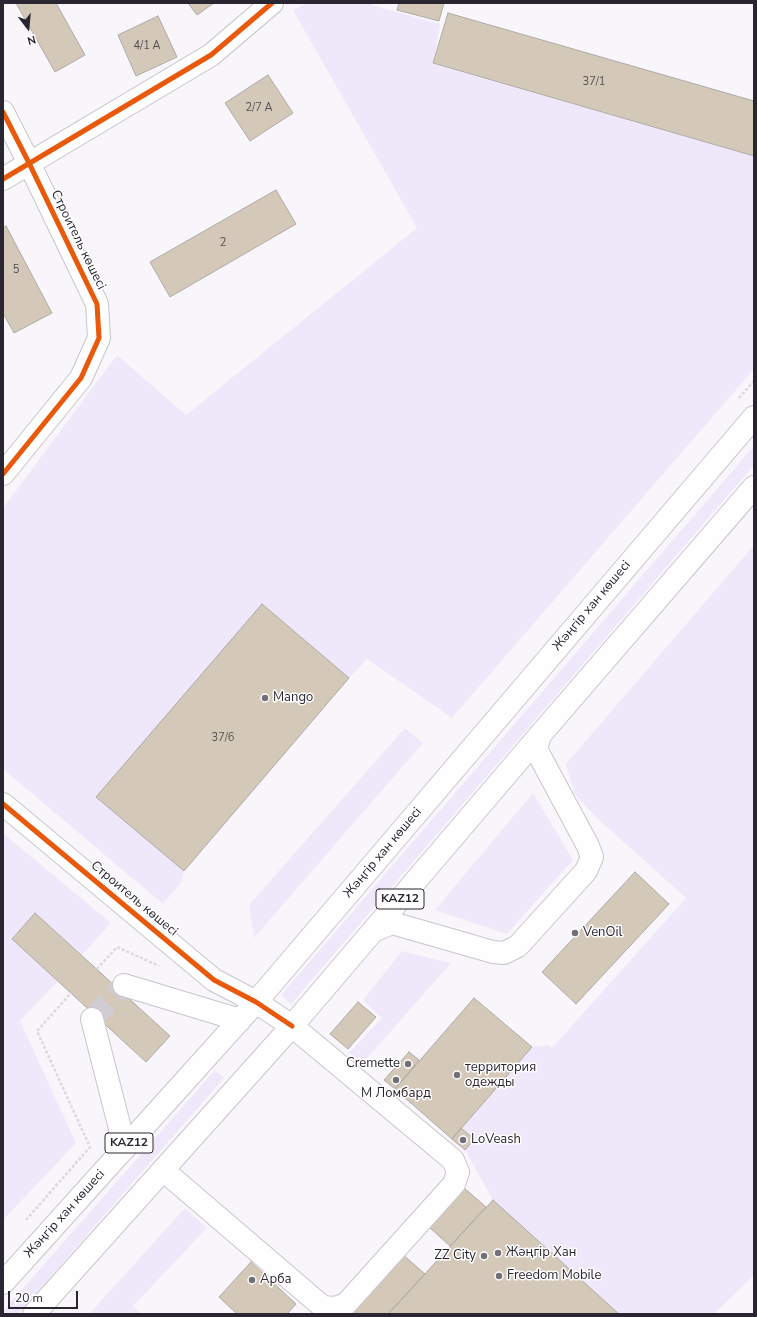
<!DOCTYPE html>
<meta charset="utf-8">
<style>
body{margin:0}
#map{position:relative;width:757px;height:1317px;overflow:hidden;background:#f8f6fa;font-family:"Nunito Sans",sans-serif}
canvas{display:block}
.frame{position:absolute;inset:0;border:4px solid #2a2631;pointer-events:none}
.north{position:absolute;left:8px;top:8px;width:40px;height:40px;-webkit-text-stroke:3px #fff;paint-order:stroke;rotate:164deg;font-size:11px;font-weight:700;line-height:16px;text-align:center;color:#2a2631}
.north::after{content:'';display:block;margin:auto;width:14px;height:18px;background:#2a2631;clip-path:polygon(50% 0,100% 100%,50% 72%,0 100%)}
.scale{position:absolute;left:8px;top:1291px;width:70px;height:18px;box-sizing:border-box;border:2px solid #2a2631;border-top:0;padding-left:5px;font-size:12px;line-height:14px;white-space:nowrap;color:#2a2631;-webkit-text-stroke:3px #fff;paint-order:stroke}
</style>
<div id="map">
<canvas width="757" height="1317"></canvas>
<div class="frame"></div>
<div class="north">N</div>
<div class="scale">20 m</div>
</div>
<script>
const ctx = document.querySelector('canvas').getContext('2d');
ctx.lineJoin = 'round';
function fill(path, color) {
  ctx.fillStyle = color;
  ctx.fill(path, 'evenodd');
}
function poly(rows) {
  const path = new Path2D();
  for (const r of rows) {
    path.moveTo(r[0], r[1]);
    for (let i = 2; i < r.length; i += 2) path.lineTo(r[i], r[i + 1]);
  }
  return path;
}
function stroke(path, color, width, dash) {
  ctx.strokeStyle = color;
  ctx.lineWidth = width;
  ctx.lineCap = dash ? 'butt' : 'round';
  ctx.setLineDash(dash || []);
  ctx.stroke(path);
}
function write(font, color, halo, rows, align = 'center') {
  ctx.font = font + ' "Nunito Sans",sans-serif';
  ctx.lineWidth = 3;
  ctx.setLineDash([]);
  ctx.textBaseline = 'middle';
  ctx.strokeStyle = halo;
  ctx.fillStyle = color;
  for (const [text, x, y, turn = 0] of rows) {
    ctx.save();
    ctx.translate(x, y);
    ctx.rotate((+turn || 0) * Math.PI / 180);
    ctx.textAlign = isNaN(turn) ? turn : align;
    if (halo) ctx.strokeText(text, 0, 0);
    ctx.fillText(text, 0, 0);
    ctx.restore();
  }
}
fill(poly([
 [307,3,365,3,440,24,433,64,754,156,754,369,452,718,367,659,349,678,263,605,97,797,184,871,181,883,163,904,3,769,3,508,117,355,186,415,417,228,293,10],
 [754,446,754,465,291,1004,281,995],
 [754,545,754,1275,714,1314,619,1314,493,1200,465,1150,461,1128,532,1047,549,1045,552,1048,686,898,598,819,575,795,566,764],
 [405,728,423,743,254,938,249,905],
 [533,793,573,860,507,934,435,910],
 [3,833,111,923,82,955,35,913,12,938,58,981,20,1021,76,1143,3,1220],
 [402,951,451,963,362,1064,349,1053,382,1018,363,1000],
 [215,1070,224,1078,18,1314,3,1314,3,1311],
 [185,1208,207,1228,133,1306,141,1314,89,1314]
]), '#efe8fa');
const building = poly([
 [16,3,56,3,85,55,55,72,16,3],
 [188,3,214,3,197,15,188,3],
 [399,3,444,3,439,21,397,10,399,3],
 [448,13,754,101,754,156,433,63,448,13],
 [158,16,177,57,136,76,118,35,158,16],
 [268,75,293,113,250,141,225,103,268,75],
 [276,190,296,224,170,297,150,262,276,190],
 [6,226,52,313,14,333,3,313,3,228,6,226],
 [262,604,349,678,184,871,96,797,262,604],
 [635,872,669,904,576,1004,542,972,635,872],
 [35,913,170,1036,146,1062,12,939,35,913],
 [474,998,532,1047,452,1139,395,1089,474,998],
 [358,1002,376,1017,348,1049,330,1034,358,1002],
 [409,1052,419,1060,395,1089,384,1080,409,1052],
 [461,1128,474,1139,465,1150,452,1139,461,1128],
 [463,1187,486,1207,450,1246,428,1226,463,1187],
 [493,1200,619,1314,388,1314,493,1200],
 [402,1254,425,1274,388,1314,357,1314,352,1309,402,1254],
 [251,1262,296,1304,287,1314,237,1314,219,1297,251,1262]
]);
fill(building, '#d4c9b9');
stroke(building, '#adaaa6', 1);
stroke(poly([
 [92,1019,124,985]
]), '#cfccd2', 22, [22, 11]);
const minor = poly([
 [3,112,29,163,97,304,99,338,81,378,3,474],
 [3,179,211,55,272,3],
 [3,804,214,980,256,1002,292,1026,453,1160,458,1172,454,1184,346,1304,335,1308,323,1307,163,1170],
 [373,931,392,923,493,952,504,953,518,946,586,871,592,857,588,846,536,749,540,735],
 [124,985,240,1020],
 [92,1019,125,1148]
]);
const major = poly([
 [3,1283,256,1002,754,417],
 [34,1314,292,1026,540,735,754,487]
]);
stroke(minor, '#c8c5cc', 24);
stroke(major, '#c8c5cc', 24);
stroke(poly([
 [739,398,754,381],
 [97,969,117,947,159,966],
 [26,1220,90,1147,37,1031,71,993]
]), '#dad9db', 2.5, [3, 2]);
stroke(minor, '#fefefe', 22);
stroke(major, '#fefefe', 22);
stroke(poly([
 [3,112,29,163,97,304,99,338,81,378,3,474],
 [3,179,211,55,272,3],
 [3,804,214,980,256,1002,292,1026]
]), '#e8590c', 5);
for (const [x, y, r, color] of [
 [265,698,4,"#726f77"],
 [575,933,4,"#726f77"],
 [408,1064,4,"#726f77"],
 [457,1075,4,"#726f77"],
 [396,1080,4,"#726f77"],
 [463,1140,4,"#726f77"],
 [498,1253,4,"#726f77"],
 [484,1256,4,"#726f77"],
 [499,1276,4,"#726f77"],
 [252,1280,4,"#726f77"]
]) {
  const dot = new Path2D();
  dot.arc(x, y, r, 0, 2 * Math.PI);
  ctx.fillStyle = color;
  ctx.fill(dot);
  stroke(dot, '#fff', 1.5);
}
write('11px', '#544f53', null, [
 ["4/1 А",147,46],
 ["37/1",594,82],
 ["2/7 А",259,108],
 ["2",223,243],
 ["5",16,270],
 ["37/6",223,738]
]);
for (const [x, y, w] of [
 [400,899,48],
 [129,1143,48]
]) {
  const box = new Path2D();
  box.roundRect(x - w / 2, y - 10, w, 20, 3);
  ctx.fillStyle = '#fff';
  ctx.fill(box);
  stroke(box, '#2a2631', 1);
}
write('bold 12px', '#2a2631', null, [
 ["KAZ12",400,899],
 ["KAZ12",129,1143]
]);
write('13px', '#2a2631', '#fff', [
 ["Строитель көшесі",78,240,64],
 ["Жәңгір хан көшесі",592,606,-50],
 ["Жәңгір хан көшесі",383,853,-50],
 ["Строитель көшесі",134,899,40],
 ["Жәңгір хан көшесі",65,1214,-48]
]);
write('13px', '#2a2631', '#fff', [
 ["Mango",273,698],
 ["VenOil",583,933],
 ["Cremette",400,1064,"right"],
 ["территория",465,1068],
 ["одежды",465,1083],
 ["М Ломбард",396,1094,"center"],
 ["LoVeash",471,1140],
 ["Жәңгір Хан",506,1253],
 ["ZZ City",476,1256,"right"],
 ["Freedom Mobile",507,1276],
 ["Арба",260,1280]
], 'left');
</script>
